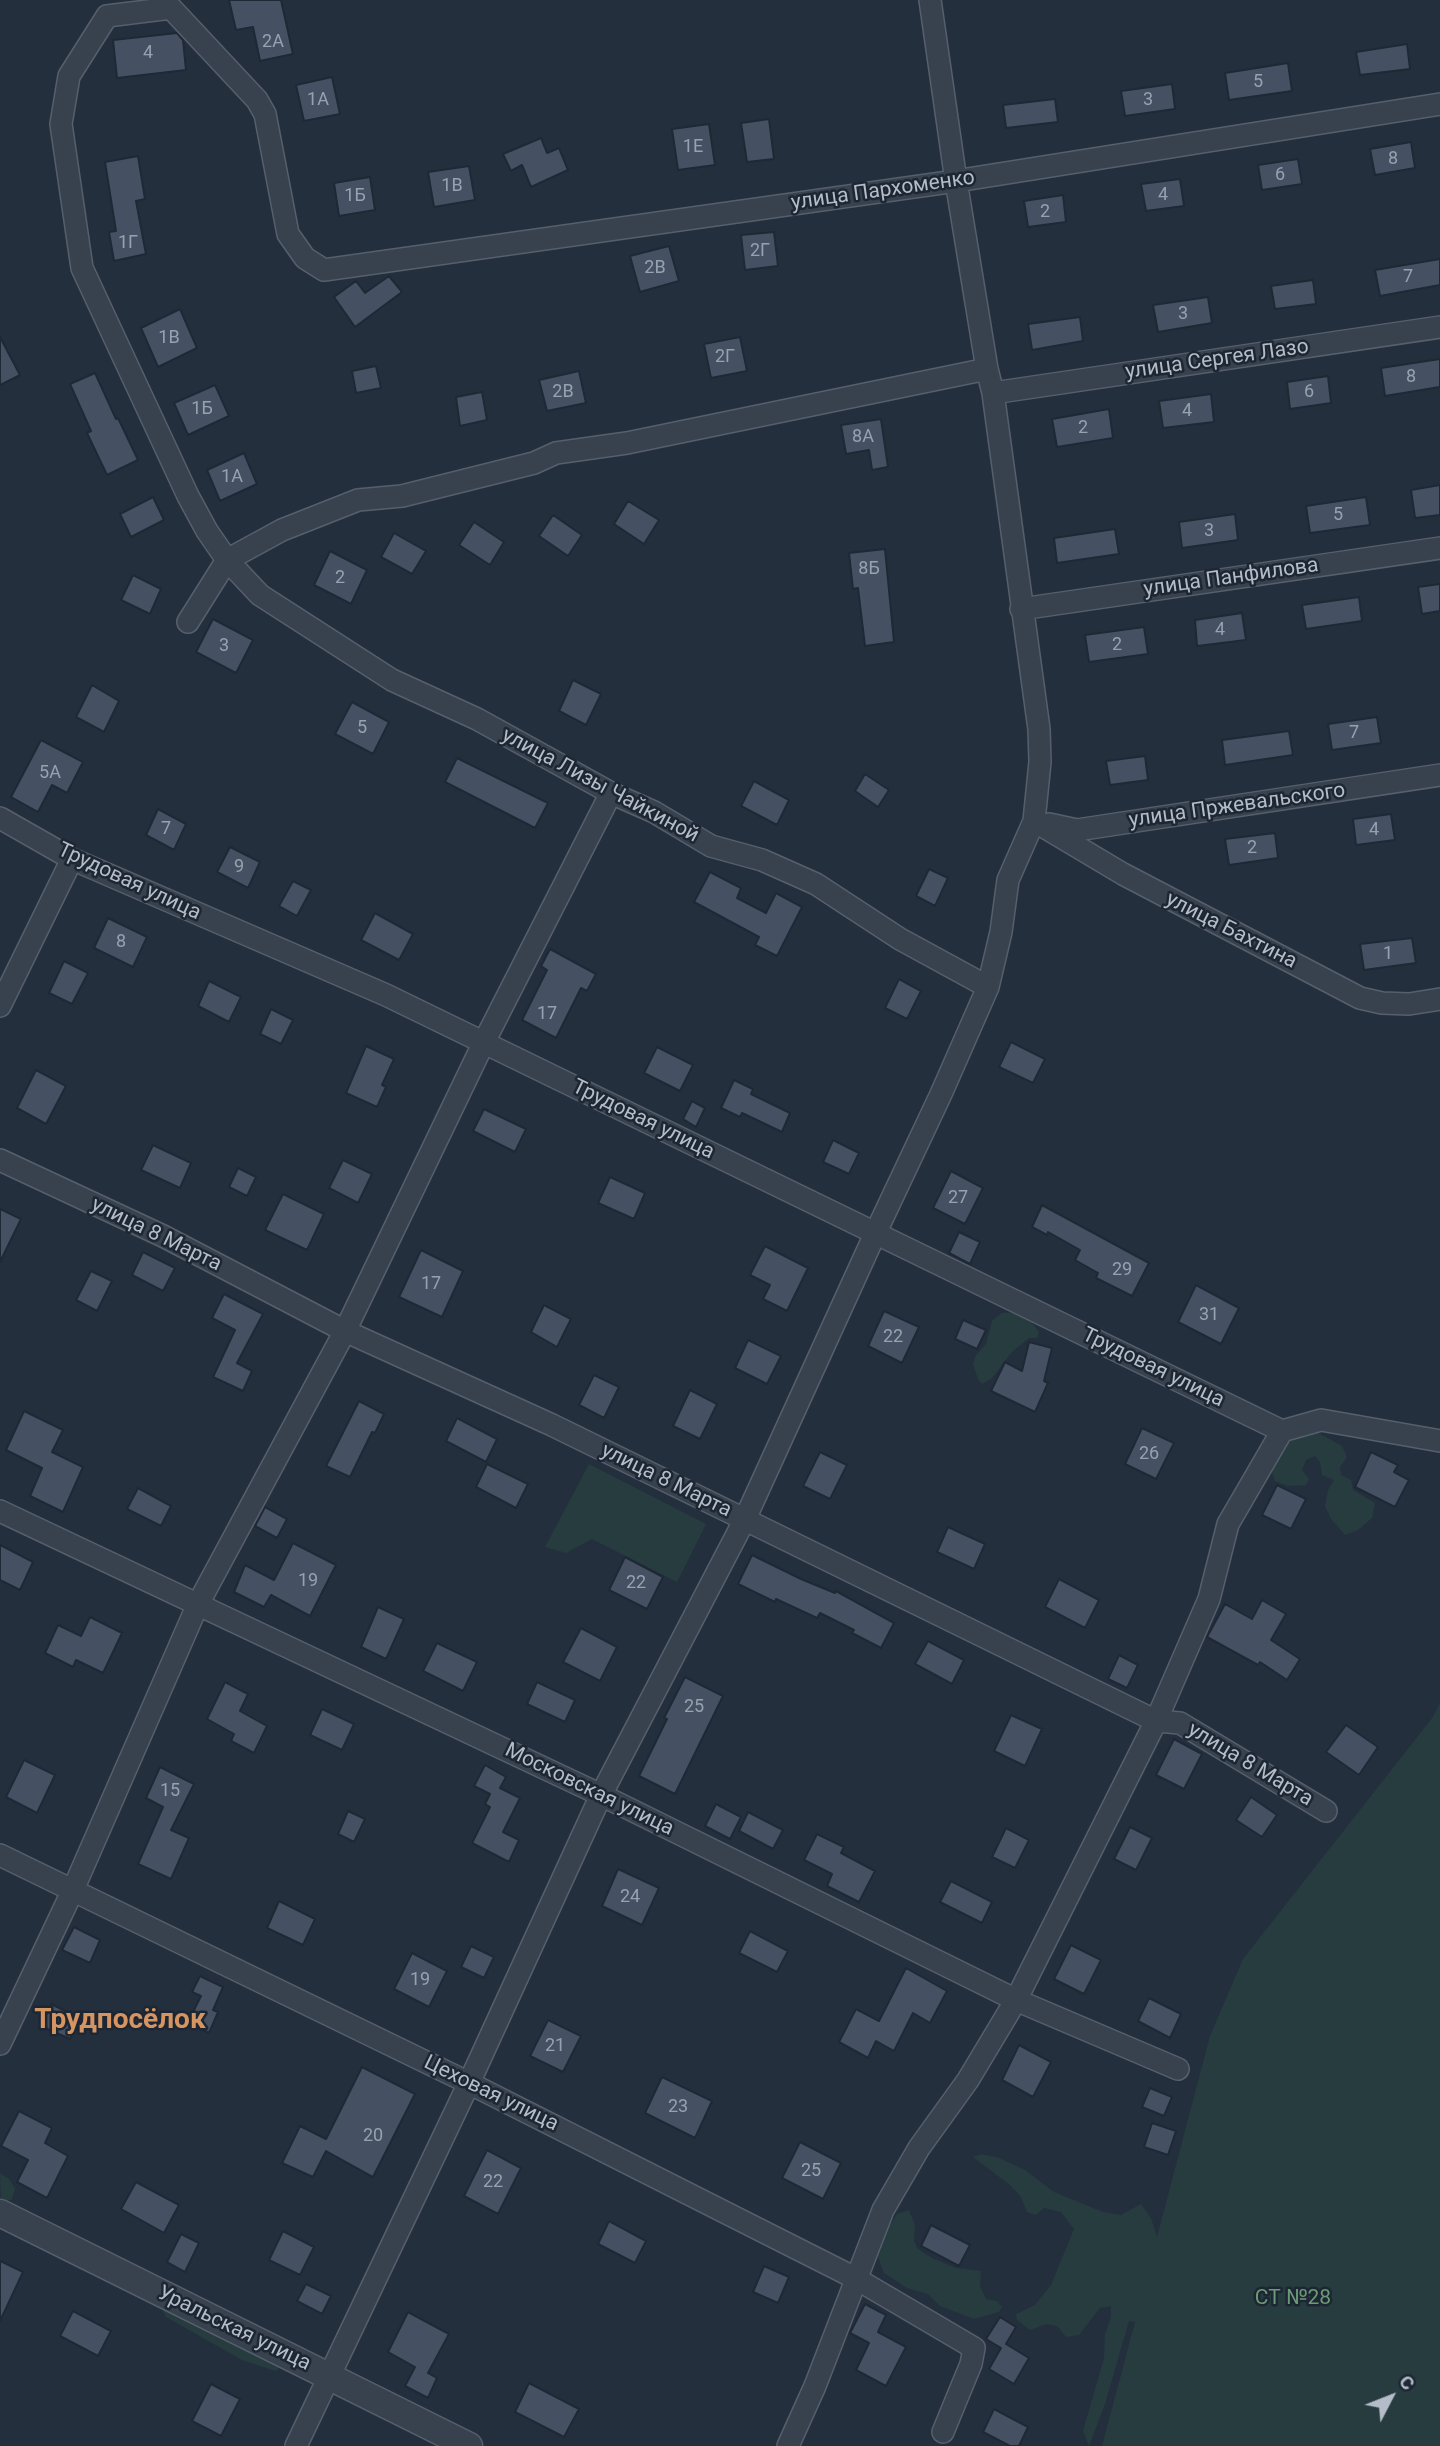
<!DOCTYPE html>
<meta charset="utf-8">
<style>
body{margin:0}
#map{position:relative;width:1440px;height:2446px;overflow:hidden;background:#242f3e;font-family:Roboto,sans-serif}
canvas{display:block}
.north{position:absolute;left:1356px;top:2362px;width:70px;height:70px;-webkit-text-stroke:5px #1d2633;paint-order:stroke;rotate:48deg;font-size:19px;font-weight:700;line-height:28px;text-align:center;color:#b4bcc9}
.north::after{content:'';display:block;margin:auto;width:24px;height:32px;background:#b4bcc9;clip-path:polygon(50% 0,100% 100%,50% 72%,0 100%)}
</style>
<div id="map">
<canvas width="1440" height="2446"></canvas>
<div class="north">С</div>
</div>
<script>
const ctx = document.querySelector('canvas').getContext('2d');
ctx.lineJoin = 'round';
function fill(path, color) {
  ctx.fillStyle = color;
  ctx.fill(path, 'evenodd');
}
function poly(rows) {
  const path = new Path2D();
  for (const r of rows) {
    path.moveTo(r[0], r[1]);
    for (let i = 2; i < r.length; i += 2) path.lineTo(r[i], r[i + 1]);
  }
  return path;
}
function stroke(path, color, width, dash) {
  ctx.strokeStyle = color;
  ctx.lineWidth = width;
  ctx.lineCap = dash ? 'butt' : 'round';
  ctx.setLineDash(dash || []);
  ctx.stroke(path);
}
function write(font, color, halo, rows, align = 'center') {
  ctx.font = font + ' Roboto,sans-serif';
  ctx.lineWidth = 5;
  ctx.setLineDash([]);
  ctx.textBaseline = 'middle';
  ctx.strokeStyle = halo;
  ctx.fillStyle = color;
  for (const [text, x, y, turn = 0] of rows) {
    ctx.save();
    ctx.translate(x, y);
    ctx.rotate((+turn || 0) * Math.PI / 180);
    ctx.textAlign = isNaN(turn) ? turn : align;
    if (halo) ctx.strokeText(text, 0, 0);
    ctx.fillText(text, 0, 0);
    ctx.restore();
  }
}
fill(poly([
 [1017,1312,1033,1324,1039,1332,1037,1338,1029,1338,1012,1352,992,1378,982,1384,978,1379,973,1364,976,1355,986,1344,992,1321,1002,1313],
 [1299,1430,1315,1431,1342,1446,1347,1457,1340,1467,1341,1475,1351,1480,1353,1490,1375,1503,1372,1518,1358,1530,1345,1535,1331,1519,1325,1506,1328,1490,1334,1480,1322,1475,1320,1462,1315,1456,1306,1460,1302,1470,1309,1479,1306,1485,1288,1486,1275,1481,1272,1473,1277,1460,1288,1442],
 [589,1464,706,1524,677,1582,592,1539,566,1553,545,1547],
 [1440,1702,1440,2446,1102,2446,1135,2322,1129,2321,1105,2404,1089,2446,1083,2431,1104,2358,1105,2335,1111,2317,1111,2306,1100,2308,1079,2335,1066,2337,1057,2326,1047,2324,1030,2330,1017,2320,1016,2314,1035,2305,1051,2285,1074,2229,1061,2212,1044,2208,1036,2215,1027,2212,1021,2197,1010,2185,973,2157,981,2154,999,2158,1025,2170,1054,2192,1103,2212,1121,2215,1141,2204,1151,2218,1157,2237,1210,2036,1243,1959,1433,1717],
 [0,2173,10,2180,15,2189,12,2199,1,2204],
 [909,2210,915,2225,914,2241,918,2249,932,2258,956,2268,981,2271,980,2286,986,2299,997,2301,1002,2307,999,2312,974,2319,940,2306,928,2294,907,2288,884,2273,878,2257,887,2230,897,2214],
 [168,2304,284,2363,276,2371,242,2360,166,2317,162,2309]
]), '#263c3f');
const building = poly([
 [229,0,281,0,293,54,260,61,253,27,236,30,229,0],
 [177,33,183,40,186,70,117,78,113,40,177,33],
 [1407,44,1410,69,1360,75,1356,52,1407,44],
 [1288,63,1292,91,1229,100,1225,73,1288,63],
 [332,77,340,114,304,121,296,85,332,77],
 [1172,84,1175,109,1125,116,1121,91,1172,84],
 [1055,99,1058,122,1006,128,1003,105,1055,99],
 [769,119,774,159,747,162,741,123,769,119],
 [709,124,715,165,678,170,672,129,709,124],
 [541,138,547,153,559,148,568,170,531,187,522,165,511,171,503,154,541,138],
 [1411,142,1415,168,1375,175,1370,149,1411,142],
 [138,156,145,199,136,201,146,254,114,261,109,232,116,231,105,162,138,156],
 [1298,159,1302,184,1262,190,1258,165,1298,159],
 [469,166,475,200,434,207,428,172,469,166],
 [370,177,375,210,339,216,334,183,370,177],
 [1180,179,1184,206,1146,211,1141,184,1180,179],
 [1063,195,1066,222,1028,227,1024,201,1063,195],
 [774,232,778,266,745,270,741,235,774,232],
 [669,246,679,281,640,292,630,256,669,246],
 [1440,259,1440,285,1380,296,1375,270,1440,259],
 [389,276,402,292,355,327,334,297,356,281,365,293,389,276],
 [1313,280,1316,304,1275,309,1271,286,1313,280],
 [1208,297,1212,323,1158,332,1153,305,1208,297],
 [180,309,197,348,158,367,141,328,180,309],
 [1080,317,1083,341,1032,350,1028,324,1080,317],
 [0,337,20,375,0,385,0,337],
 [740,337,747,371,711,378,704,344,740,337],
 [1440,359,1440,387,1385,396,1381,368,1440,359],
 [376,366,381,388,356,393,352,371,376,366],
 [579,371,586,403,547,411,539,380,579,371],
 [95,373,116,419,118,418,138,460,107,475,87,433,91,431,70,384,95,373],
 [1328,376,1331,403,1290,409,1287,382,1328,376],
 [215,385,229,416,188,435,174,403,215,385],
 [482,392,487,420,460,426,456,397,482,392],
 [1211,394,1214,422,1163,428,1159,401,1211,394],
 [1109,409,1113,438,1057,447,1052,419,1109,409],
 [881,419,888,467,872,470,869,450,846,454,841,425,881,419],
 [244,453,257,484,220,501,207,470,244,453],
 [1440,485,1440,515,1415,518,1411,490,1440,485],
 [153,497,164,520,131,537,120,514,153,497],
 [1366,497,1370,525,1310,533,1306,506,1366,497],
 [628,501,659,520,644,544,614,524,628,501],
 [1235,514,1238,540,1182,548,1179,522,1235,514],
 [553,515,582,535,568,556,539,536,553,515],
 [474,522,504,542,490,565,459,545,474,522],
 [1115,529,1119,554,1057,563,1054,538,1115,529],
 [394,533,426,551,412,574,381,557,394,533],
 [885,549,894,642,865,646,858,588,853,589,849,553,885,549],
 [330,551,367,570,351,604,314,585,330,551],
 [133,575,161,589,150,614,121,600,133,575],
 [1440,584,1440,611,1422,614,1418,587,1440,584],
 [1359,597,1362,621,1306,629,1302,605,1359,597],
 [1242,613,1246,640,1197,646,1195,620,1242,613],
 [213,619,253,640,236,673,196,652,213,619],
 [1144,627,1148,654,1089,662,1085,635,1144,627],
 [573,680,601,694,586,725,559,711,573,680],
 [92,685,119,701,104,732,76,717,92,685],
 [352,702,389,722,373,754,335,734,352,702],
 [1377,717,1381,743,1332,750,1328,724,1377,717],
 [1289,731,1293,755,1225,765,1222,740,1289,731],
 [41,740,83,762,67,793,52,785,38,812,11,797,41,740],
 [1145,756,1148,780,1110,785,1106,761,1145,756],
 [457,758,548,803,535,828,445,782,457,758],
 [865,774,889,790,878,807,855,791,865,774],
 [754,781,789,800,777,825,741,806,754,781],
 [158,809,186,824,174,850,146,835,158,809],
 [1391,814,1395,840,1356,845,1353,819,1391,814],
 [1275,833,1278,858,1229,865,1225,839,1275,833],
 [230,847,260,862,248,888,217,872,230,847],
 [929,869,948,878,935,906,916,896,929,869],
 [710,872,741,888,737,898,766,913,776,893,802,907,777,956,755,945,759,937,694,902,710,872],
 [293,881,311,890,297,916,279,906,293,881],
 [375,913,413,934,399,960,361,940,375,913],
 [108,918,147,937,133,967,94,948,108,918],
 [1412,938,1416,963,1364,970,1360,944,1412,938],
 [550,949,596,974,587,991,581,988,556,1038,522,1020,547,970,541,966,550,949],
 [64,961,88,973,72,1004,49,993,64,961],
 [899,979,921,991,907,1019,885,1008,899,979],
 [209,981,241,997,229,1022,198,1006,209,981],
 [271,1009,293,1020,281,1044,260,1034,271,1009],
 [1011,1042,1045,1059,1033,1083,999,1067,1011,1042],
 [366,1046,394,1059,382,1085,386,1087,377,1107,346,1093,366,1046],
 [657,1047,693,1065,680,1091,644,1073,657,1047],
 [36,1070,66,1086,46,1124,17,1108,36,1070],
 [734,1080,753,1089,751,1094,790,1113,782,1132,742,1113,740,1117,721,1108,734,1080],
 [692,1101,705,1108,696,1127,683,1119,692,1101],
 [484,1109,526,1129,515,1152,473,1131,484,1109],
 [833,1140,859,1153,849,1174,823,1162,833,1140],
 [153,1145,191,1163,180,1188,141,1170,153,1145],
 [343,1160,372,1174,358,1203,329,1188,343,1160],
 [238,1168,256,1177,247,1196,229,1187,238,1168],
 [951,1171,983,1188,965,1224,933,1208,951,1171],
 [610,1177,645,1193,634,1219,598,1203,610,1177],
 [283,1194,324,1214,307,1250,265,1230,283,1194],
 [1042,1205,1149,1263,1132,1296,1096,1278,1098,1273,1075,1260,1080,1250,1048,1232,1047,1235,1032,1227,1042,1205],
 [0,1209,21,1219,0,1262,0,1209],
 [959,1232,980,1242,970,1264,949,1253,959,1232],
 [765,1246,808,1268,787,1311,763,1299,770,1285,750,1275,765,1246],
 [421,1250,463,1271,442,1317,399,1297,421,1250],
 [143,1252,175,1268,163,1291,132,1275,143,1252],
 [91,1271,112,1281,97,1311,76,1300,91,1271],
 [1196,1285,1239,1308,1221,1344,1178,1322,1196,1285],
 [224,1294,263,1314,237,1363,252,1371,243,1391,213,1377,235,1330,212,1318,224,1294],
 [544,1305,571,1319,557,1347,531,1332,544,1305],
 [884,1311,919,1327,902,1363,868,1346,884,1311],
 [963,1320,986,1330,977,1349,955,1339,963,1320],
 [748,1340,781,1356,767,1384,735,1368,748,1340],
 [1029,1342,1052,1348,1044,1381,1048,1383,1035,1412,991,1391,1005,1362,1022,1371,1029,1342],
 [594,1375,619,1387,604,1418,579,1405,594,1375],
 [690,1390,717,1404,700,1439,673,1426,690,1390],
 [359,1401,384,1414,375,1433,372,1432,350,1477,326,1466,359,1401],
 [24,1411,63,1430,52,1452,83,1467,63,1512,30,1496,42,1468,6,1450,24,1411],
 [457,1418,497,1439,486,1462,446,1441,457,1418],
 [1142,1428,1174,1443,1156,1479,1125,1464,1142,1428],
 [820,1452,847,1465,830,1499,803,1486,820,1452],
 [1371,1452,1398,1465,1394,1472,1409,1480,1395,1507,1355,1487,1371,1452],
 [487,1464,528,1484,516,1508,476,1487,487,1464],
 [1277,1485,1306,1499,1291,1529,1262,1515,1277,1485],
 [138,1488,171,1506,161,1526,127,1509,138,1488],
 [265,1507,287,1519,277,1538,255,1526,265,1507],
 [948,1527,985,1544,974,1569,937,1552,948,1527],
 [293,1543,336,1565,310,1616,271,1595,264,1607,234,1592,245,1565,274,1580,293,1543],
 [0,1545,33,1562,20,1590,0,1580,0,1545],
 [752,1555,801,1579,835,1593,836,1591,894,1623,881,1648,852,1633,854,1630,820,1613,817,1618,776,1599,775,1602,738,1584,752,1555],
 [625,1557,663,1577,647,1609,609,1590,625,1557],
 [1059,1579,1099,1600,1085,1628,1045,1607,1059,1579],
 [1262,1600,1286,1614,1271,1640,1300,1659,1287,1680,1260,1662,1258,1665,1207,1637,1225,1604,1252,1619,1262,1600],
 [378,1607,404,1619,386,1659,361,1647,378,1607],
 [90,1617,122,1633,103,1673,76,1660,73,1667,45,1653,58,1625,81,1636,90,1617],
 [581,1628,617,1647,600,1681,563,1662,581,1628],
 [928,1641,964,1660,952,1684,915,1664,928,1641],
 [437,1643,477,1662,463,1691,423,1671,437,1643],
 [1119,1655,1138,1665,1127,1688,1108,1679,1119,1655],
 [685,1677,723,1696,675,1794,639,1776,667,1719,664,1718,685,1677],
 [225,1682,248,1694,240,1711,267,1726,254,1753,231,1741,234,1734,207,1719,225,1682],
 [537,1682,575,1700,565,1722,527,1704,537,1682],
 [322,1709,354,1724,342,1750,310,1735,322,1709],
 [1011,1715,1042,1729,1025,1766,994,1751,1011,1715],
 [1346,1725,1378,1747,1359,1775,1326,1752,1346,1725],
 [1174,1739,1202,1754,1184,1789,1156,1775,1174,1739],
 [24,1760,55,1775,37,1813,6,1797,24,1760],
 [485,1765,506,1777,500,1788,520,1798,503,1832,519,1840,509,1862,472,1843,490,1807,485,1804,490,1794,474,1786,485,1765],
 [160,1767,194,1784,171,1830,189,1838,171,1879,138,1864,163,1807,146,1798,160,1767],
 [1251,1797,1277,1815,1262,1837,1236,1820,1251,1797],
 [716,1804,741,1817,730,1839,705,1826,716,1804],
 [348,1811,365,1819,354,1842,338,1834,348,1811],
 [748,1812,783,1830,773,1849,739,1831,748,1812],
 [1130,1827,1152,1838,1136,1870,1114,1859,1130,1827],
 [1006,1828,1029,1840,1015,1868,992,1857,1006,1828],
 [817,1834,844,1847,841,1853,875,1871,859,1902,827,1886,832,1874,804,1860,817,1834],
 [618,1869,659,1888,642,1925,602,1906,618,1869],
 [951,1881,992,1902,982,1923,940,1902,951,1881],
 [279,1901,315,1919,303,1945,267,1928,279,1901],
 [74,1927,100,1940,90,1963,62,1950,74,1927],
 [750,1931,788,1951,777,1972,739,1953,750,1931],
 [1071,1945,1101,1960,1084,1994,1054,1979,1071,1945],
 [471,1946,494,1957,484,1978,461,1967,471,1946],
 [412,1953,447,1971,429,2007,394,1989,412,1953],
 [906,1968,947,1991,930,2023,913,2013,894,2051,876,2041,868,2058,839,2042,856,2009,879,2021,906,1968],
 [200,1976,223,1987,213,2010,218,2012,209,2033,188,2022,201,1996,192,1992,200,1976],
 [1149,1998,1181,2014,1170,2038,1138,2021,1149,1998],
 [51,2004,80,2018,70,2039,41,2026,51,2004],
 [548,2020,581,2036,563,2072,530,2056,548,2020],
 [1019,2045,1051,2062,1033,2097,1002,2080,1019,2045],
 [362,2067,415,2094,373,2177,326,2151,313,2177,282,2163,300,2126,326,2139,362,2067],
 [662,2077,712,2101,695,2138,645,2113,662,2077],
 [1150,2088,1172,2097,1164,2116,1142,2107,1150,2088],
 [19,2111,52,2128,45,2143,68,2156,47,2198,17,2182,28,2160,1,2146,19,2111],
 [1152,2123,1176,2131,1168,2155,1144,2147,1152,2123],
 [800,2142,841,2163,823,2199,782,2178,800,2142],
 [487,2150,521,2168,498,2214,464,2196,487,2150],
 [136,2182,179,2205,164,2233,121,2209,136,2182],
 [609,2221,646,2241,635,2263,598,2244,609,2221],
 [931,2225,970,2245,959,2266,921,2246,931,2225],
 [283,2231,314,2247,300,2275,269,2260,283,2231],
 [181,2234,199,2243,185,2272,167,2262,181,2234],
 [0,2261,23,2272,0,2321,0,2261],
 [764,2266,789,2277,778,2303,753,2292,764,2266],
 [306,2284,331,2296,322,2314,297,2301,306,2284],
 [865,2304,886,2315,878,2332,906,2347,886,2386,856,2370,869,2343,850,2333,865,2304],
 [73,2311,111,2331,98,2356,60,2336,73,2311],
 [408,2312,449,2334,428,2373,437,2378,428,2398,405,2386,415,2367,388,2352,408,2312],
 [1000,2317,1016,2327,1006,2344,1029,2358,1014,2384,989,2369,1001,2348,986,2339,1000,2317],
 [529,2383,579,2409,564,2437,515,2412,529,2383],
 [211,2384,240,2399,221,2436,192,2421,211,2384],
 [994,2409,1028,2427,1019,2446,1010,2446,983,2432,994,2409]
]);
fill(building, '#455162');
stroke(building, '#1f2835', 2);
const minor = poly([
 [993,393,1440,327],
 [1021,609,1440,548],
 [188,622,227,560,282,530,358,500,402,496,534,463,556,453,627,443,987,369],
 [0,818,72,859,386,995,1282,1431],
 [1034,821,1123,874,1360,998,1382,1003,1409,1004,1440,999],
 [1049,824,1077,830,1440,775],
 [988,987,900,939,816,884,762,860,711,846,654,812,611,793,477,719,392,680,260,595,227,560,207,531,188,496,82,268,61,124,69,76,107,16,171,8,257,100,265,114,288,234,305,258,324,270,956,181,1440,104],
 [0,1006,72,859],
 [0,1160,163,1236,345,1331,552,1425,1156,1721,1180,1723,1326,1811],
 [0,1511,601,1795,1016,2000,1178,2069],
 [0,1855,469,2083,855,2278,974,2348,971,2364,943,2432],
 [0,2044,72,1892,198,1604,345,1331,484,1042,611,793],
 [296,2446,469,2083,601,1795,745,1519,875,1234,941,1094,988,987,1001,932,1008,880,1034,821,1040,762,1039,729,993,393,987,369,956,181,930,0],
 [788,2446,815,2386,883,2210,919,2148,968,2080,1016,2000,1156,1721,1209,1599,1228,1524,1282,1431,1321,1420,1440,1441]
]);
const tertiary = poly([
 [0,2213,469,2446]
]);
stroke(minor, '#565f6c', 24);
stroke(tertiary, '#565f6c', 29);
stroke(minor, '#38414e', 21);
stroke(tertiary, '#38414e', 26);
write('18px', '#98a1af', null, [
 ["2А",273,42],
 ["4",148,53],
 ["5",1258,82],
 ["1А",318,100],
 ["3",1148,100],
 ["1Е",693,147],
 ["8",1393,159],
 ["6",1280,175],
 ["1В",452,186],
 ["4",1163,195],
 ["1Б",355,196],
 ["2",1045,212],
 ["1Г",128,243],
 ["2Г",760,251],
 ["2В",655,268],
 ["7",1408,277],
 ["3",1183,314],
 ["1В",169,338],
 ["2Г",725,357],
 ["8",1411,377],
 ["2В",563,392],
 ["6",1309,392],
 ["1Б",202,409],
 ["4",1187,411],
 ["2",1083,428],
 ["8А",863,437],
 ["1А",232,477],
 ["5",1338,515],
 ["3",1209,531],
 ["8Б",869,569],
 ["2",340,578],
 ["4",1220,630],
 ["2",1117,645],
 ["3",224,646],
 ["5",362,728],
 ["7",1354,733],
 ["5А",50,773],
 ["7",166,829],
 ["4",1374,830],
 ["2",1252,848],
 ["9",239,867],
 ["8",121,942],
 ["1",1388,954],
 ["17",547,1014],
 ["27",958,1198],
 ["29",1122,1270],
 ["17",431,1284],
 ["31",1209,1315],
 ["22",893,1337],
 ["26",1149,1454],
 ["19",308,1581],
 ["22",636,1583],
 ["25",694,1707],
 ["15",170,1791],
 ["24",630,1897],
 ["19",420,1980],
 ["21",555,2046],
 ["23",678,2107],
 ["20",373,2136],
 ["25",811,2171],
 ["22",493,2182]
]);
write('21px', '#b4bcc9', '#1d2633', [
 ["улица Пархоменко",883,191,-8],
 ["улица Сергея Лазо",1217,360,-8],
 ["улица Панфилова",1231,578,-8],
 ["улица Лизы Чайкиной",600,786,28],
 ["улица Пржевальского",1237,806,-8],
 ["Трудовая улица",129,882,25],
 ["улица Бахтина",1231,931,27],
 ["Трудовая улица",643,1120,26],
 ["улица 8 Марта",156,1235,26],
 ["Трудовая улица",1153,1368,26],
 ["улица 8 Марта",666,1481,26],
 ["улица 8 Марта",1250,1765,31],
 ["Московская улица",589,1790,26],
 ["Цеховая улица",491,2094,26],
 ["Уральская улица",234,2329,26]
]);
write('21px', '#6b9a76', '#1d2633', [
 ["СТ №28",1293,2299]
]);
write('bold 28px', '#d59563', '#1d2633', [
 ["Трудпосёлок",120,2021]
]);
</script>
